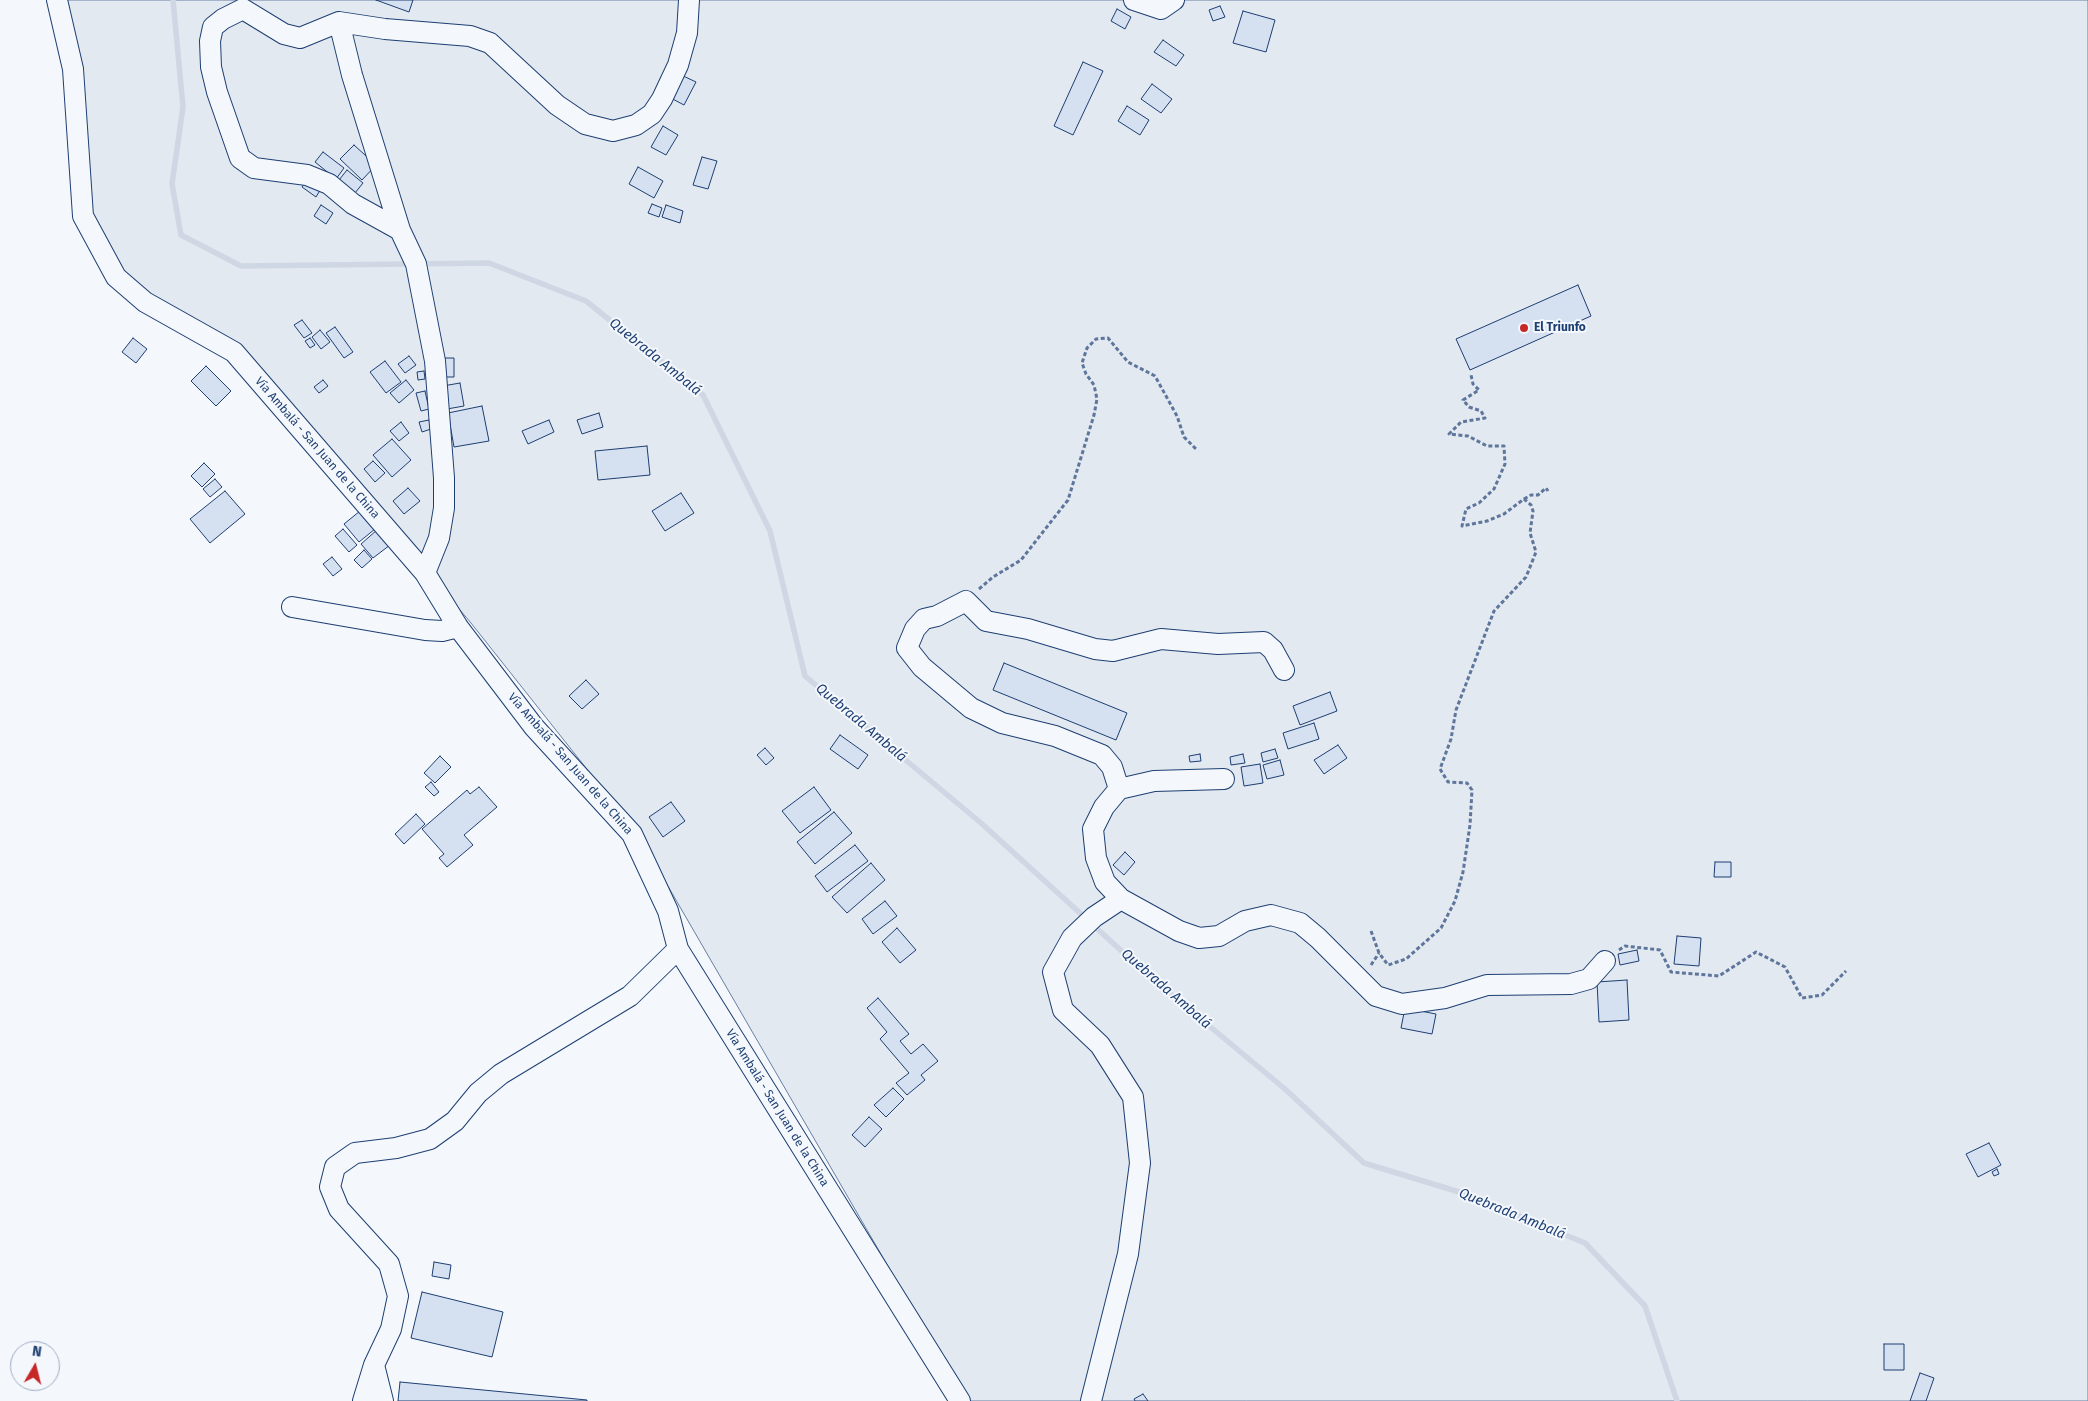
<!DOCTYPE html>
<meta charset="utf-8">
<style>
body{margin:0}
#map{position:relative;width:2088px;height:1401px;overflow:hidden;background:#f4f7fb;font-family:"Fira Sans",sans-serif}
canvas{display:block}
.north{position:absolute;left:10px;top:1341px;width:50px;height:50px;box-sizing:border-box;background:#f4f7fb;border:1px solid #9eadc5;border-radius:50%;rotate:8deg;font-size:14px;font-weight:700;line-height:20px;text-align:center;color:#1d3f73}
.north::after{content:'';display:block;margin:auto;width:18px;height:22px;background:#c62828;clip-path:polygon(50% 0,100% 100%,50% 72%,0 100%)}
</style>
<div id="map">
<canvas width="2088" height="1401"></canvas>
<div class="north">N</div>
</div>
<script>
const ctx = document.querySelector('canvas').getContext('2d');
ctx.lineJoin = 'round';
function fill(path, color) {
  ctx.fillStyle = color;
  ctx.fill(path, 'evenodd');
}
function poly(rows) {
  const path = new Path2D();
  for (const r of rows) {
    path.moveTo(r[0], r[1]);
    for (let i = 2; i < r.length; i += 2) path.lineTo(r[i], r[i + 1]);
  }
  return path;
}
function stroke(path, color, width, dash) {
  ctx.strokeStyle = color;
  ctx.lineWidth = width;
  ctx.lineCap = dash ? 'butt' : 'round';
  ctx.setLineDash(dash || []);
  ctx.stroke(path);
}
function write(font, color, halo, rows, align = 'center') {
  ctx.font = font + ' "Fira Sans",sans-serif';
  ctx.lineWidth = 4;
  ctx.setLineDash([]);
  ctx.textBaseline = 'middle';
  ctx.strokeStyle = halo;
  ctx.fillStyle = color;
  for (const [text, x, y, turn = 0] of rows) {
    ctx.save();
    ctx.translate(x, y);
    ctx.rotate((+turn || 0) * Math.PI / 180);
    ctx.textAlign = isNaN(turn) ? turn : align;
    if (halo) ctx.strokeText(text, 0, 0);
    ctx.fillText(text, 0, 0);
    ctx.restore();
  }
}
const green = poly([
 [57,0,2088,0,2088,1401,966,1401,636,831,471,623,236,346,118,276,83,216,57,0]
]);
fill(green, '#e3e9f0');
stroke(green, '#687fa3', 1);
stroke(poly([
 [173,0,183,107,172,184,181,235,241,266,489,263,586,301,703,395,770,531,805,676,981,823,1148,975,1285,1089,1364,1163,1469,1195,1585,1243,1645,1306,1677,1401]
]), '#cfd7e4', 5.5);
const building = poly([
 [376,0,413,0,409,12,376,0],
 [1220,6,1225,17,1213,21,1209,10,1220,6],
 [1117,9,1131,17,1125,29,1111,21,1117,9],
 [1243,11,1275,20,1266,52,1233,43,1243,11],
 [1163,40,1184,55,1176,66,1154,52,1163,40],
 [1083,62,1103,71,1073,135,1054,126,1083,62],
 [679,74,696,82,684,105,667,96,679,74],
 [1152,84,1172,99,1161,113,1141,99,1152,84],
 [1127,106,1149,120,1140,135,1118,121,1127,106],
 [663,126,678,135,666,155,651,147,663,126],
 [354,145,376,165,362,180,340,159,354,145],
 [323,152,344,168,336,179,315,162,323,152],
 [702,157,717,161,708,189,693,185,702,157],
 [638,167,663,181,654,198,629,184,638,167],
 [347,170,363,183,355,193,339,180,347,170],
 [308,178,322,187,316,197,302,187,308,178],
 [652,204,662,208,659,217,648,213,652,204],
 [321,205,333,213,326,224,314,216,321,205],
 [666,205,683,211,680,223,662,217,666,205],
 [1578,285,1591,316,1470,370,1456,339,1578,285],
 [302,320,312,333,304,338,294,325,302,320],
 [335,327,353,352,344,358,326,333,335,327],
 [320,330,330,342,321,349,312,337,320,330],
 [133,338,147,349,136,363,122,352,133,338],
 [310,338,315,345,310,348,305,341,310,338],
 [409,356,416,365,405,373,398,364,409,356],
 [443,358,454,358,454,377,444,377,443,358],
 [385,361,401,382,386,393,370,372,385,361],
 [206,366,231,391,216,406,191,381,206,366],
 [424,371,425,379,418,380,417,372,424,371],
 [323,380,328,386,319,393,314,387,323,380],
 [406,380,414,390,399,403,390,393,406,380],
 [460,383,464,406,447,409,443,386,460,383],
 [425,391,429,409,421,411,416,393,425,391],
 [482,406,489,441,454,447,448,413,482,406],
 [599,413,603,427,582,434,577,420,599,413],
 [429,420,431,429,422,432,419,422,429,420],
 [549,420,554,432,528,444,522,431,549,420],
 [401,422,409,433,399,441,390,431,401,422],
 [392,439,411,460,392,477,373,455,392,439],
 [647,446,650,475,598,480,595,451,647,446],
 [373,461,385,473,375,482,364,469,373,461],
 [204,463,215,474,202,487,191,476,204,463],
 [215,479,222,487,210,497,203,489,215,479],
 [408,488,420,501,404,514,393,501,408,488],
 [225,491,245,514,210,543,190,519,225,491],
 [681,493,694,513,665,531,652,511,681,493],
 [360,511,375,529,359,542,344,524,360,511],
 [343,529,357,545,349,552,335,536,343,529],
 [377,530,390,545,373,558,361,544,377,530],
 [364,550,372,559,362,568,354,560,364,550],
 [332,557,342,569,333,576,323,564,332,557],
 [1004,663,1127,713,1116,740,993,690,1004,663],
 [586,680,599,694,582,709,569,696,586,680],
 [1330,692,1337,711,1300,725,1293,706,1330,692],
 [1314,723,1319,739,1288,749,1283,733,1314,723],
 [840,735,868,755,858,769,830,749,840,735],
 [1338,745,1347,758,1324,774,1314,760,1338,745],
 [765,748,774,758,766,765,757,755,765,748],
 [1275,749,1278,758,1263,762,1261,753,1275,749],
 [1200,754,1201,761,1190,762,1189,756,1200,754],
 [1243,754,1245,763,1231,765,1230,757,1243,754],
 [440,756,451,767,435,783,424,773,440,756],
 [1280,760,1284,775,1267,779,1263,765,1280,760],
 [1260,764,1263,783,1244,786,1241,767,1260,764],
 [431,782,439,792,434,796,425,787,431,782],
 [479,787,497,807,464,835,473,845,447,867,439,858,444,854,422,829,467,790,470,794,479,787],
 [814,787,831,810,800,833,782,811,814,787],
 [671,802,685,821,663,837,649,817,671,802],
 [834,812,852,833,815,864,797,842,834,812],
 [416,814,425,824,404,844,395,834,416,814],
 [855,845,868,861,827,892,815,876,855,845],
 [1125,852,1135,862,1124,875,1113,865,1125,852],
 [1715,862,1731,862,1731,877,1714,877,1715,862],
 [871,863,885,880,847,913,832,897,871,863],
 [885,901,897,916,873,934,862,919,885,901],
 [897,928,916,950,900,963,882,942,897,928],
 [1677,936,1701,938,1699,966,1674,964,1677,936],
 [1637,950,1639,961,1620,965,1618,954,1637,950],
 [1627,980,1629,1020,1599,1022,1597,982,1627,980],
 [878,998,909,1034,900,1041,911,1054,923,1044,938,1061,921,1075,925,1080,907,1095,896,1083,909,1073,880,1039,887,1032,867,1008,878,998],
 [1405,1008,1436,1014,1432,1034,1401,1028,1405,1008],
 [893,1088,904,1099,886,1117,874,1105,893,1088],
 [869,1117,882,1129,865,1147,852,1135,869,1117],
 [1989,1143,2001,1165,1978,1177,1966,1154,1989,1143],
 [1997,1169,1999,1174,1994,1176,1992,1172,1997,1169],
 [434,1262,451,1265,449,1279,432,1276,434,1262],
 [422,1292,503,1312,492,1357,411,1338,422,1292],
 [1884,1344,1904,1344,1904,1370,1884,1370,1884,1344],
 [1920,1373,1934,1378,1926,1401,1910,1401,1920,1373],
 [400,1382,587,1400,587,1401,398,1401,400,1382],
 [1143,1394,1148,1401,1135,1401,1134,1399,1143,1394]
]);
fill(building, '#d5e0f0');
stroke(building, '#1d3f73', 1);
const minor = poly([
 [57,0,73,69,83,216,116,277,145,302,234,352,425,573,458,627,534,727,632,834,668,911,678,949,960,1401],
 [1134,0,1161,9,1174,0],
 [339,22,352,75,400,230,416,264,435,361,444,478,444,508,439,538,425,573],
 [400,230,353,204,329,184,307,175,254,168,240,158,217,92,211,67,210,41,213,27,223,19,243,9,284,34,300,38,339,22,385,29,470,36,490,43,557,105,585,124,613,131,636,125,652,114,662,99,678,65,687,33,689,0],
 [292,607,425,630,442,631,458,627],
 [1224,779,1154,781,1119,789,1104,807,1093,829,1096,858,1105,882,1121,899,1179,931,1199,938,1219,936,1245,921,1271,915,1300,923,1318,938,1376,996,1402,1004,1445,998,1487,985,1571,984,1589,979,1605,961],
 [1119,789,1112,767,1102,755,1055,736,1002,723,971,708,922,667,907,648,915,629,924,619,937,616,966,601,986,621,1028,629,1095,649,1113,651,1161,639,1218,644,1264,642,1273,650,1284,670],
 [374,1365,383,1401],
 [363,1401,374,1365,391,1329,398,1296,389,1264,339,1209,330,1187,335,1167,355,1153,396,1148,430,1139,455,1121,478,1093,501,1074,630,996,678,949],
 [1091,1401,1128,1254,1140,1163,1133,1097,1100,1045,1063,1010,1053,972,1072,938,1094,917,1121,899]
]);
stroke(minor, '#1d3f73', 22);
stroke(poly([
 [1524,499,1531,495,1538,495,1546,488,1548,491],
 [979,589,993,577,1021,560,1068,500,1094,415,1097,399,1094,385,1086,374,1082,363,1087,348,1096,339,1108,338,1128,362,1155,376,1177,416,1184,437,1197,450],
 [1371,931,1379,953,1388,965,1406,959,1441,928,1455,901,1463,872,1470,825,1472,790,1467,783,1448,782,1440,769,1451,739,1456,710,1494,611,1526,577,1536,552,1530,533,1533,511,1531,505,1524,499,1504,514,1487,521,1462,526,1466,509,1479,503,1494,489,1505,464,1504,446,1487,446,1468,436,1449,434,1461,422,1485,418,1481,411,1469,407,1463,400,1479,390,1473,384,1471,375],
 [1619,950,1625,946,1660,950,1671,972,1719,976,1756,952,1785,967,1802,998,1822,995,1846,971],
 [1371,965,1379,953]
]), '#5e769c', 3, [4, 2.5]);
stroke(minor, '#f4f7fb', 20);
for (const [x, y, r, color] of [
 [1524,328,5,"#c62828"]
]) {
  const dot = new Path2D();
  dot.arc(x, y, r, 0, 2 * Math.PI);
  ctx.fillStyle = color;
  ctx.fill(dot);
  stroke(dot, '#f4f7fb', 2);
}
write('bold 12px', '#1d3f73', '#f4f7fb', [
 ["El Triunfo",1534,328]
], 'left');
write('12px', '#1d3f73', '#f4f7fb', [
 ["Vía Ambalá - San Juan de la China",317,448,49],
 ["Vía Ambalá - San Juan de la China",570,764,49],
 ["Vía Ambalá - San Juan de la China",777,1108,58]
]);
write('italic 14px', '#1d3f73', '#f4f7fb', [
 ["Quebrada Ambalá",655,357,39],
 ["Quebrada Ambalá",861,723,40],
 ["Quebrada Ambalá",1166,989,41],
 ["Quebrada Ambalá",1512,1214,22]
]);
</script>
